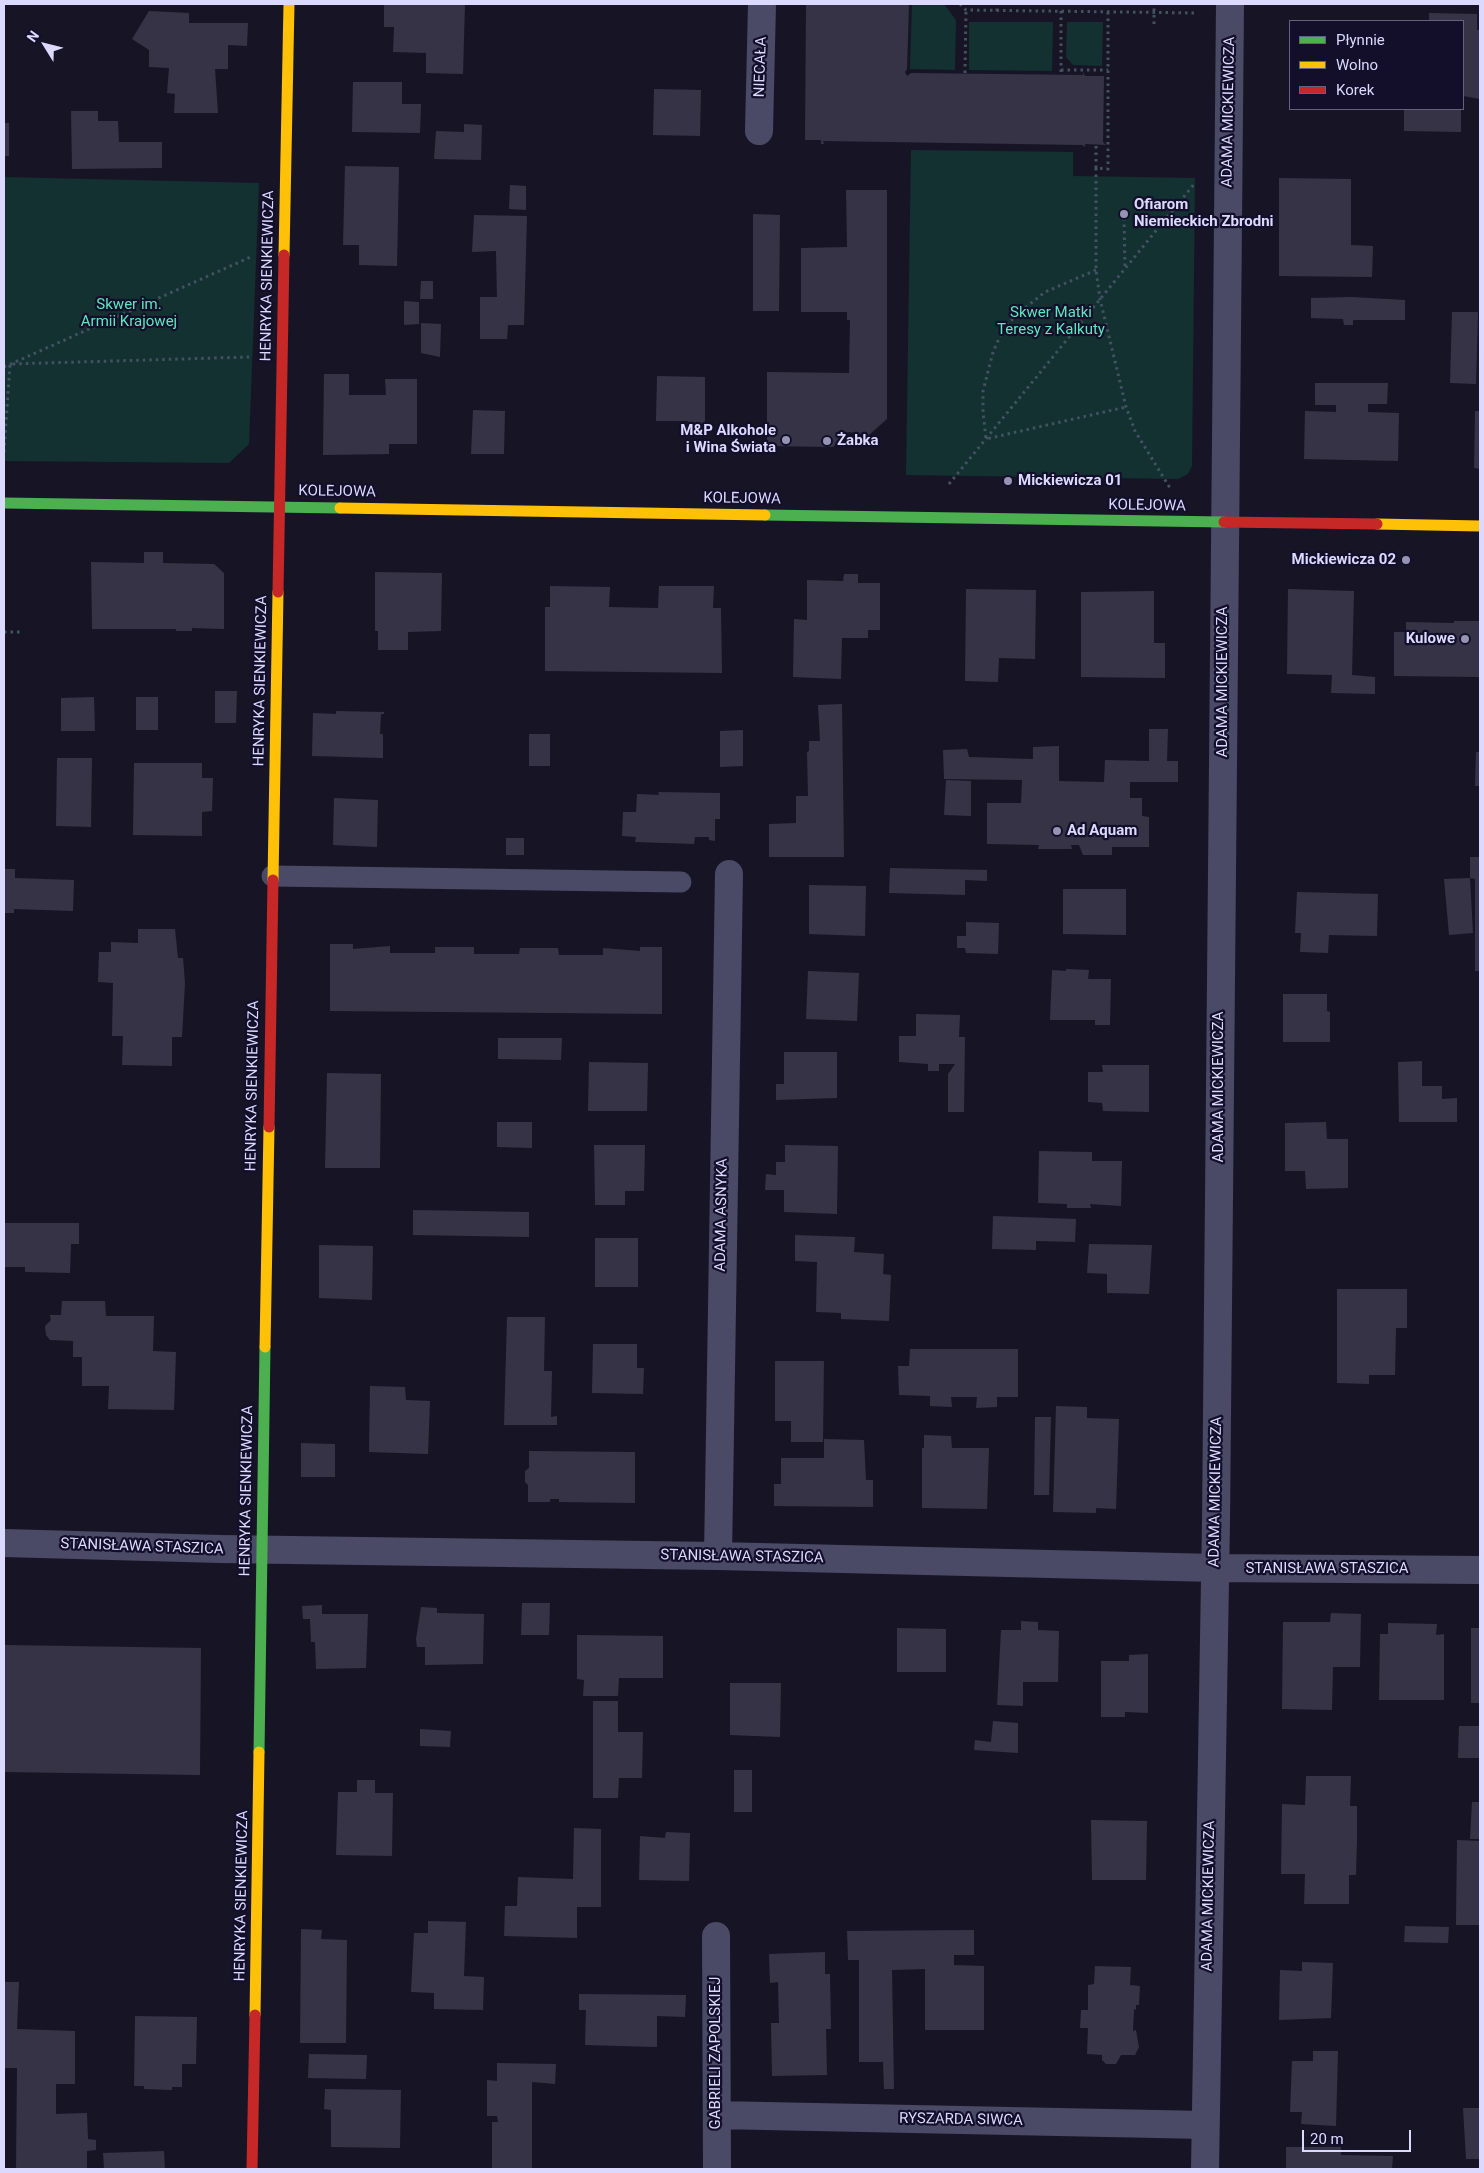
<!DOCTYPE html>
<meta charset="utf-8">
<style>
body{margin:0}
#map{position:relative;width:1484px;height:2173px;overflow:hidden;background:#171525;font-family:Roboto,sans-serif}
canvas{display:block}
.frame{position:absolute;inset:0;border:5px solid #dcd9ff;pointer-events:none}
.legend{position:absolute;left:1289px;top:20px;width:175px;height:90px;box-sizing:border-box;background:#130f2b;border:1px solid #636080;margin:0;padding:6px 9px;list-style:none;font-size:15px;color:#dcd9ff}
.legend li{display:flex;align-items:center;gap:10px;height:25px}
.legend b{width:25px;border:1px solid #636080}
.north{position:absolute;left:20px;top:20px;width:50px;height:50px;-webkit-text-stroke:4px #130f2b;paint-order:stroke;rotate:306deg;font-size:14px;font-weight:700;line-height:20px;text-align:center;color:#dcd9ff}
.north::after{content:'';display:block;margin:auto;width:18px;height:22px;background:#dcd9ff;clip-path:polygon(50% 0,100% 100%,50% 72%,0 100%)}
.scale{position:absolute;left:1302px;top:2130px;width:109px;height:22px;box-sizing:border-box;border:2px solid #dcd9ff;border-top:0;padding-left:6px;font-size:15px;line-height:18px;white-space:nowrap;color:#dcd9ff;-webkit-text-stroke:4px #130f2b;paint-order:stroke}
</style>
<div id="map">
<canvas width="1484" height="2173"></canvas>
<div class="frame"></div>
<ul class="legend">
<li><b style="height:6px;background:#4caf50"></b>Płynnie</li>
<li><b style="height:6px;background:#ffc107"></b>Wolno</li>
<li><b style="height:6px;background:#c62828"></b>Korek</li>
</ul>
<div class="north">N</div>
<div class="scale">20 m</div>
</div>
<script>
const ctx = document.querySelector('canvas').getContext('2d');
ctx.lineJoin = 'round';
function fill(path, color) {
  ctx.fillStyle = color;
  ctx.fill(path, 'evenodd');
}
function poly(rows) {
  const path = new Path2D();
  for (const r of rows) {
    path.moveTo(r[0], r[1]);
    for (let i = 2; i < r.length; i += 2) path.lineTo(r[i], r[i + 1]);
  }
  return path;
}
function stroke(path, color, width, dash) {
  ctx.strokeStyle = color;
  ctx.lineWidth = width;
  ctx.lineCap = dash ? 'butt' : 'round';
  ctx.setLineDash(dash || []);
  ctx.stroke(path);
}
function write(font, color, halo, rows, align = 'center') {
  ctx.font = font + ' Roboto,sans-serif';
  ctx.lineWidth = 4.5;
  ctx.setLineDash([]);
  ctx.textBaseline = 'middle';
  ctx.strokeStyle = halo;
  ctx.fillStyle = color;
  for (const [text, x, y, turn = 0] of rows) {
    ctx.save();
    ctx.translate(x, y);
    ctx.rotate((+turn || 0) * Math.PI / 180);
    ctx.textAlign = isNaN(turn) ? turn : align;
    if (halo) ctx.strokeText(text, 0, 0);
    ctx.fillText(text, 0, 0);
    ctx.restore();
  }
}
fill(poly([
 [912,4,944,4,956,20,955,70,910,69],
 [969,22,1053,22,1052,71,969,70],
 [1067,22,1103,22,1102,66,1073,65,1066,57],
 [911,150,1073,152,1073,176,1195,178,1192,466,1188,474,1178,479,906,475],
 [4,177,259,183,249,444,229,463,4,461]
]), '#133131');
fill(poly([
 [384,4,465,4,463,74,426,73,426,53,393,52,394,27,384,27],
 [806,4,909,4,907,69,905,72,907,76,911,73,1083,75,1083,72,1085,76,1104,76,1103,142,1106,145,1085,144,1085,147,1082,145,823,141,824,144,821,144,821,140,805,140],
 [149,11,189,13,189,23,248,23,247,46,228,45,228,69,215,69,218,113,174,113,175,94,167,93,169,68,149,67,149,50,132,39],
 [1429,13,1477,14,1477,30,1480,30,1480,99,1463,96,1463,21,1429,21],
 [353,82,402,82,402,104,421,104,420,133,352,132],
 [654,89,701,90,700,136,653,135],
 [1404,109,1461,109,1461,132,1404,131],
 [71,111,98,111,98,121,118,121,119,142,162,142,162,168,72,169],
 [4,123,9,123,9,156,4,156],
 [464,124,482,125,481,160,434,159,436,131,464,132],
 [345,166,399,167,397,266,359,265,359,245,343,245],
 [1279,178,1351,179,1351,245,1373,246,1372,277,1279,276],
 [510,185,526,186,526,210,509,209],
 [846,190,887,190,887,419,869,435,848,432,833,447,767,446,767,372,849,373,850,320,847,320,847,312,801,312,801,248,847,247],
 [753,214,780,215,779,311,753,311],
 [474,215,527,216,524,325,508,325,507,339,480,339,480,297,497,297,496,251,472,252],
 [421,281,433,281,433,299,420,299],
 [1352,297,1405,300,1405,320,1353,320,1353,325,1344,325,1343,319,1311,318,1311,298],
 [404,301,419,302,419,324,404,325],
 [1452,312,1478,312,1476,384,1450,383],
 [421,323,441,324,440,357,421,353],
 [324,374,349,374,349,395,386,395,385,379,417,379,417,444,389,444,389,454,323,455],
 [657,376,705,377,705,426,687,426,688,421,656,421],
 [1315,383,1388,383,1387,404,1368,404,1368,412,1399,413,1398,461,1304,459,1305,411,1336,412,1336,405,1315,405],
 [473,410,505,411,504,454,471,454],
 [1475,411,1480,411,1480,469,1474,468],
 [144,552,163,552,163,563,214,564,224,573,224,629,192,628,192,631,176,631,176,629,92,629,91,562,144,563],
 [375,572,442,573,441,631,408,632,408,650,378,650,378,631,375,631],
 [844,574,858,574,858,583,880,583,880,630,868,630,868,638,842,638,841,679,793,677,794,619,807,620,807,580,843,581],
 [550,586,610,587,609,607,658,608,659,586,714,586,713,608,721,608,722,673,545,671,545,607,550,607],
 [966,589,1036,590,1035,659,999,658,998,682,965,681],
 [1288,589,1354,591,1352,675,1375,677,1375,694,1331,693,1332,675,1287,674],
 [1154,591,1154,643,1165,643,1165,678,1081,677,1081,592],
 [1454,621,1480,621,1479,677,1394,676,1394,632,1406,632,1406,622,1454,623],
 [215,691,237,691,236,723,215,723],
 [94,697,95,731,61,731,61,698],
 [136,697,158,697,158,730,136,730],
 [842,704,844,857,769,857,769,824,796,823,796,796,808,796,807,752,809,751,809,741,820,741,818,705],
 [336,711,384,712,384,714,381,714,380,734,383,734,383,758,312,756,313,713,336,714],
 [1149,729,1168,729,1167,761,1178,761,1178,782,1130,782,1130,798,1142,798,1142,816,1149,817,1149,847,1112,847,1112,855,1083,855,1079,845,1071,845,1072,849,1038,849,1039,845,987,844,987,803,1021,803,1022,780,944,779,943,750,967,749,969,757,1033,759,1033,747,1059,746,1059,781,1104,782,1105,760,1149,761],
 [743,730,743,766,720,767,720,731],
 [529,734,550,734,550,766,529,766],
 [1476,752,1480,752,1480,786,1475,786],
 [57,758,92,758,91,827,56,826],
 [134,763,202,763,202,778,213,778,212,811,202,812,202,836,133,835],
 [946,780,971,781,971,816,944,815],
 [658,792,720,793,720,819,715,819,715,841,709,840,709,837,695,837,694,844,635,842,636,837,622,836,623,812,636,812,637,794,659,795],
 [334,798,378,800,377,847,333,845],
 [506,838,524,838,524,855,506,855],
 [1470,857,1480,857,1480,971,1475,971,1475,879,1470,878],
 [890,868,987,870,987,881,965,880,965,895,889,893],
 [4,869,15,869,15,878,74,880,73,911,14,909,14,913,4,913],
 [1470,878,1473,933,1449,935,1444,879],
 [809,885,866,886,865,936,809,934],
 [1063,889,1126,889,1126,935,1063,934],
 [1297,892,1378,894,1377,936,1329,935,1328,953,1300,952,1301,933,1295,933],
 [966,922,999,923,998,954,966,953,965,948,957,948,957,936,966,936],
 [138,929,175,929,178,958,183,958,185,983,182,1037,172,1037,172,1066,122,1065,123,1036,112,1036,113,983,98,982,99,952,111,952,111,942,138,943],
 [330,944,353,944,353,949,390,946,390,953,435,953,435,947,474,947,474,954,519,954,520,948,558,948,559,955,603,955,603,948,640,951,640,947,662,947,662,1014,330,1011],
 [1066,969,1089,970,1088,979,1111,979,1110,1025,1095,1025,1095,1020,1050,1020,1052,970,1066,971],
 [808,971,859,973,857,1021,806,1019],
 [1283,994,1327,994,1327,1011,1330,1012,1330,1042,1283,1042],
 [916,1014,960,1015,959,1037,965,1037,964,1112,948,1112,948,1074,955,1064,939,1064,939,1071,928,1071,928,1064,899,1062,899,1036,916,1036],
 [498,1038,562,1038,561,1060,498,1059],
 [784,1052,837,1052,837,1098,776,1100,776,1084,784,1084],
 [1422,1061,1422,1086,1442,1086,1442,1099,1457,1098,1457,1122,1399,1122,1398,1062],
 [589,1062,648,1063,647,1111,588,1111],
 [1102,1065,1149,1065,1149,1112,1103,1111,1102,1103,1088,1102,1088,1072,1103,1072],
 [327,1073,381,1074,380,1168,325,1168],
 [497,1122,532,1122,532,1148,497,1147],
 [1326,1122,1327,1139,1348,1139,1348,1188,1306,1189,1305,1171,1285,1171,1285,1123],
 [594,1145,645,1145,644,1191,625,1191,625,1205,595,1205],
 [785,1145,838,1146,837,1214,784,1212,784,1190,765,1190,766,1174,776,1175,776,1162,785,1162],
 [1039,1151,1092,1152,1092,1161,1122,1161,1121,1206,1090,1204,1091,1208,1067,1208,1067,1204,1038,1203],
 [413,1210,529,1212,529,1237,413,1235],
 [993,1216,1076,1219,1075,1242,1036,1241,1036,1250,992,1249],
 [4,1223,79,1223,79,1244,71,1244,70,1273,25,1272,25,1267,4,1267],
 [795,1235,855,1237,854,1252,884,1254,883,1274,891,1275,889,1321,841,1319,841,1313,816,1312,817,1262,795,1261],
 [595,1238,638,1238,638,1287,595,1287],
 [1089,1244,1152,1245,1149,1294,1107,1293,1107,1274,1087,1273],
 [319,1245,373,1246,372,1300,319,1298],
 [1337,1289,1407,1289,1407,1328,1396,1328,1395,1375,1369,1375,1369,1384,1337,1383],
 [62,1301,105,1301,106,1316,154,1316,153,1351,176,1352,174,1410,108,1409,109,1386,82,1386,82,1357,73,1357,73,1341,50,1340,46,1335,45,1326,51,1320,50,1315,61,1315],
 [507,1317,545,1317,544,1371,552,1371,551,1417,557,1416,557,1425,504,1425],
 [593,1344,637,1344,637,1368,644,1368,643,1394,592,1393],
 [910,1349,1018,1349,1018,1397,997,1397,997,1407,976,1408,977,1397,951,1397,952,1407,930,1406,930,1396,899,1395,898,1366,909,1366],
 [775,1361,824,1361,823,1442,791,1442,791,1421,775,1421],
 [370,1386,405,1387,406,1400,430,1401,428,1454,369,1452],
 [1056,1406,1087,1407,1087,1418,1119,1419,1116,1509,1096,1508,1096,1513,1053,1512],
 [1035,1417,1051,1417,1049,1495,1034,1495],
 [924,1435,951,1436,952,1448,989,1448,987,1509,922,1508,922,1448,924,1448],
 [824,1439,864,1440,866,1480,873,1480,873,1507,774,1506,774,1484,781,1484,781,1458,824,1458],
 [301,1443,335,1444,335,1477,301,1477],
 [529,1451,635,1452,635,1503,559,1502,559,1499,550,1499,550,1502,528,1502,528,1485,525,1482,525,1471,529,1468],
 [522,1603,550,1603,549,1635,521,1635],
 [322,1605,322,1614,368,1614,366,1668,316,1669,315,1642,311,1642,310,1619,303,1619,302,1606],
 [421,1607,437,1608,437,1613,484,1614,483,1664,425,1665,425,1647,417,1647,416,1639],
 [1331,1613,1361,1614,1360,1667,1333,1667,1332,1710,1282,1709,1283,1622,1330,1622],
 [1021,1621,1038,1622,1038,1630,1059,1631,1058,1682,1023,1682,1023,1706,997,1705,1001,1630,1021,1630],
 [1388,1623,1437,1624,1436,1635,1444,1634,1444,1700,1379,1700,1380,1634,1388,1634],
 [897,1628,946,1629,946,1672,897,1672],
 [1471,1628,1480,1628,1480,1703,1471,1703],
 [577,1635,663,1636,663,1678,619,1678,618,1696,583,1696,584,1680,577,1679],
 [4,1645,201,1648,200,1775,4,1772],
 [1148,1654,1148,1713,1125,1712,1125,1717,1101,1717,1101,1661,1129,1661,1129,1655],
 [730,1683,781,1683,780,1737,730,1735],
 [593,1701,618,1701,618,1732,643,1732,642,1778,619,1778,618,1798,593,1798],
 [993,1721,1018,1723,1018,1753,974,1750,975,1740,991,1742],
 [1459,1726,1480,1726,1480,1758,1458,1758],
 [420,1729,451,1731,450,1747,420,1746],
 [734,1770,752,1770,752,1812,734,1812],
 [1306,1776,1351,1776,1350,1806,1357,1806,1357,1840,1356,1875,1349,1875,1349,1904,1304,1904,1305,1874,1281,1874,1282,1804,1305,1805],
 [357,1780,375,1780,375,1793,393,1793,392,1856,336,1855,338,1792,357,1792],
 [1472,1802,1480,1802,1480,1839,1470,1839],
 [1091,1820,1147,1821,1146,1880,1092,1880],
 [574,1828,601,1829,601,1907,577,1907,577,1938,504,1936,505,1906,517,1906,518,1877,573,1879],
 [666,1832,690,1833,689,1881,639,1880,640,1836,665,1838],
 [1457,1840,1480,1841,1480,1925,1456,1925],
 [428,1921,466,1922,464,1976,484,1977,483,2010,434,2009,434,1993,411,1992,414,1933,428,1933],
 [1405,1926,1449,1927,1448,1943,1404,1942],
 [301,1929,322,1930,321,1939,347,1940,346,2043,300,2043],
 [974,1930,974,1955,954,1955,954,1965,984,1966,984,2030,925,2030,925,1969,892,1970,894,2089,884,2089,883,2062,859,2062,859,1960,848,1960,847,1931],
 [825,1952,825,1974,830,1974,831,2029,826,2029,827,2075,772,2076,771,2023,779,2023,778,1982,770,1983,769,1954],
 [1302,1962,1333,1963,1331,2018,1279,2020,1280,1970,1302,1971],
 [1095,1966,1131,1967,1130,1985,1140,1986,1139,2005,1136,2005,1136,2010,1134,2009,1133,2031,1136,2030,1139,2047,1135,2055,1121,2055,1116,2064,1106,2064,1102,2060,1102,2055,1087,2054,1088,2028,1080,2028,1081,2010,1088,2010,1088,1985,1094,1984],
 [4,1982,19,1982,17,2029,75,2031,75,2084,56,2084,56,2114,87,2113,88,2139,96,2140,96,2150,87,2151,87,2169,16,2169,17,2068,4,2068],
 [579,1994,686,1995,685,2017,657,2016,657,2047,585,2045,586,2010,579,2010],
 [135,2016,197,2017,196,2064,182,2064,182,2087,172,2087,172,2090,144,2089,144,2086,134,2086],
 [1313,2051,1338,2051,1336,2126,1301,2124,1302,2112,1290,2112,1292,2061,1313,2061],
 [309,2054,367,2055,366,2079,308,2078],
 [497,2063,556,2064,555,2084,532,2082,532,2168,492,2168,492,2122,498,2122,497,2116,487,2116,487,2080,497,2081],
 [325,2089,401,2090,400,2148,331,2147,331,2110,324,2109],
 [1463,2108,1480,2108,1480,2159,1466,2159],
 [1286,2147,1341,2147,1341,2155,1393,2156,1392,2169,1286,2169],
 [164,2151,165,2169,104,2169,103,2153]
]), '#363346');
stroke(poly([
 [960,4,966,10,1197,13],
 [997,11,997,4],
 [1061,11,1061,75],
 [1108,12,1108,169,1096,168,1096,270,1100,299,1126,407,1135,431,1170,488],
 [1154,24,1154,4],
 [1061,70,1108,70],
 [965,73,966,10],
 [1096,168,1096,144],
 [1124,218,1125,268],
 [1096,270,1045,292,1015,316,1002,332,993,352,983,391,983,412,986,439,1126,407],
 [4,367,253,256],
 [4,452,10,364,250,357],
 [949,484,1195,183],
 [4,632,23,632]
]), '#435262', 3, [2.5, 4]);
stroke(poly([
 [272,876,681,882]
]), '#4a4a66', 21);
stroke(poly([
 [759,131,762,4],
 [4,1543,220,1549,718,1556,1215,1568,1480,1570],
 [718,1556,729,874],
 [716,1936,717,2169],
 [717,2115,1205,2125],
 [1205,2169,1216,1521,1230,4]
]), '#4a4a66', 28);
stroke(poly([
 [4,503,340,508],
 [765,515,1224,522],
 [259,1752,265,1347]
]), '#4caf50', 11);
stroke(poly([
 [284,255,289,4],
 [340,508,765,515],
 [1377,524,1480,526],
 [273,880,278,592],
 [265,1347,269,1127],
 [255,2015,259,1752]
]), '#ffc107', 11);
stroke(poly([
 [1224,522,1377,524],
 [278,592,284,255],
 [269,1127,273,880],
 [252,2169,255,2015]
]), '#c62828', 11);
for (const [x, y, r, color] of [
 [1124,214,5,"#9794b3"],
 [786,440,5,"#9794b3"],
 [827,441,5,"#9794b3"],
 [1008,481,5,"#9794b3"],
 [1406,560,5,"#9794b3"],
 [1465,639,5,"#9794b3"],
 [1057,831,5,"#9794b3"]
]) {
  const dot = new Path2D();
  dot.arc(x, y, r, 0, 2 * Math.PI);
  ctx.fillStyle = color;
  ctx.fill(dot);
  stroke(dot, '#130f2b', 2);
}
write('15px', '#dcd9ff', '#130f2b', [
 ["NIECAŁA",761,67,-88],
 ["ADAMA MICKIEWICZA",1229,112,-89],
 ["HENRYKA SIENKIEWICZA",268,276,-89],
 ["KOLEJOWA",337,492,1],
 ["KOLEJOWA",742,499,1],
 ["KOLEJOWA",1147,506,1],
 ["HENRYKA SIENKIEWICZA",261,681,-89],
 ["ADAMA MICKIEWICZA",1223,682,-90],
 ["HENRYKA SIENKIEWICZA",253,1086,-89],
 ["ADAMA MICKIEWICZA",1219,1087,-90],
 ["ADAMA ASNYKA",722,1215,-89],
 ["HENRYKA SIENKIEWICZA",247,1491,-89],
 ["ADAMA MICKIEWICZA",1216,1492,-89],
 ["STANISŁAWA STASZICA",142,1547,2],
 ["STANISŁAWA STASZICA",742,1557,1],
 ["STANISŁAWA STASZICA",1327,1569],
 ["HENRYKA SIENKIEWICZA",242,1896,-89],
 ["ADAMA MICKIEWICZA",1209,1896,-89],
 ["GABRIELI ZAPOLSKIEJ",716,2053,-90],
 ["RYSZARDA SIWCA",961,2120,1]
]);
write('bold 15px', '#dcd9ff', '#130f2b', [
 ["Ofiarom",1134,205],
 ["Niemieckich Zbrodni",1134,222],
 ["M&P Alkohole",776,431,"right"],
 ["i Wina Świata",776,448,"right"],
 ["Żabka",837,441],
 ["Mickiewicza 01",1018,481],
 ["Mickiewicza 02",1396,560,"right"],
 ["Kulowe",1455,639,"right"],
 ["Ad Aquam",1067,831]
], 'left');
write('15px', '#5ee7bf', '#130f2b', [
 ["Skwer im.",129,305],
 ["Armii Krajowej",129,322],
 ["Skwer Matki",1051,313],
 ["Teresy z Kalkuty",1051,330]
]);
</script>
